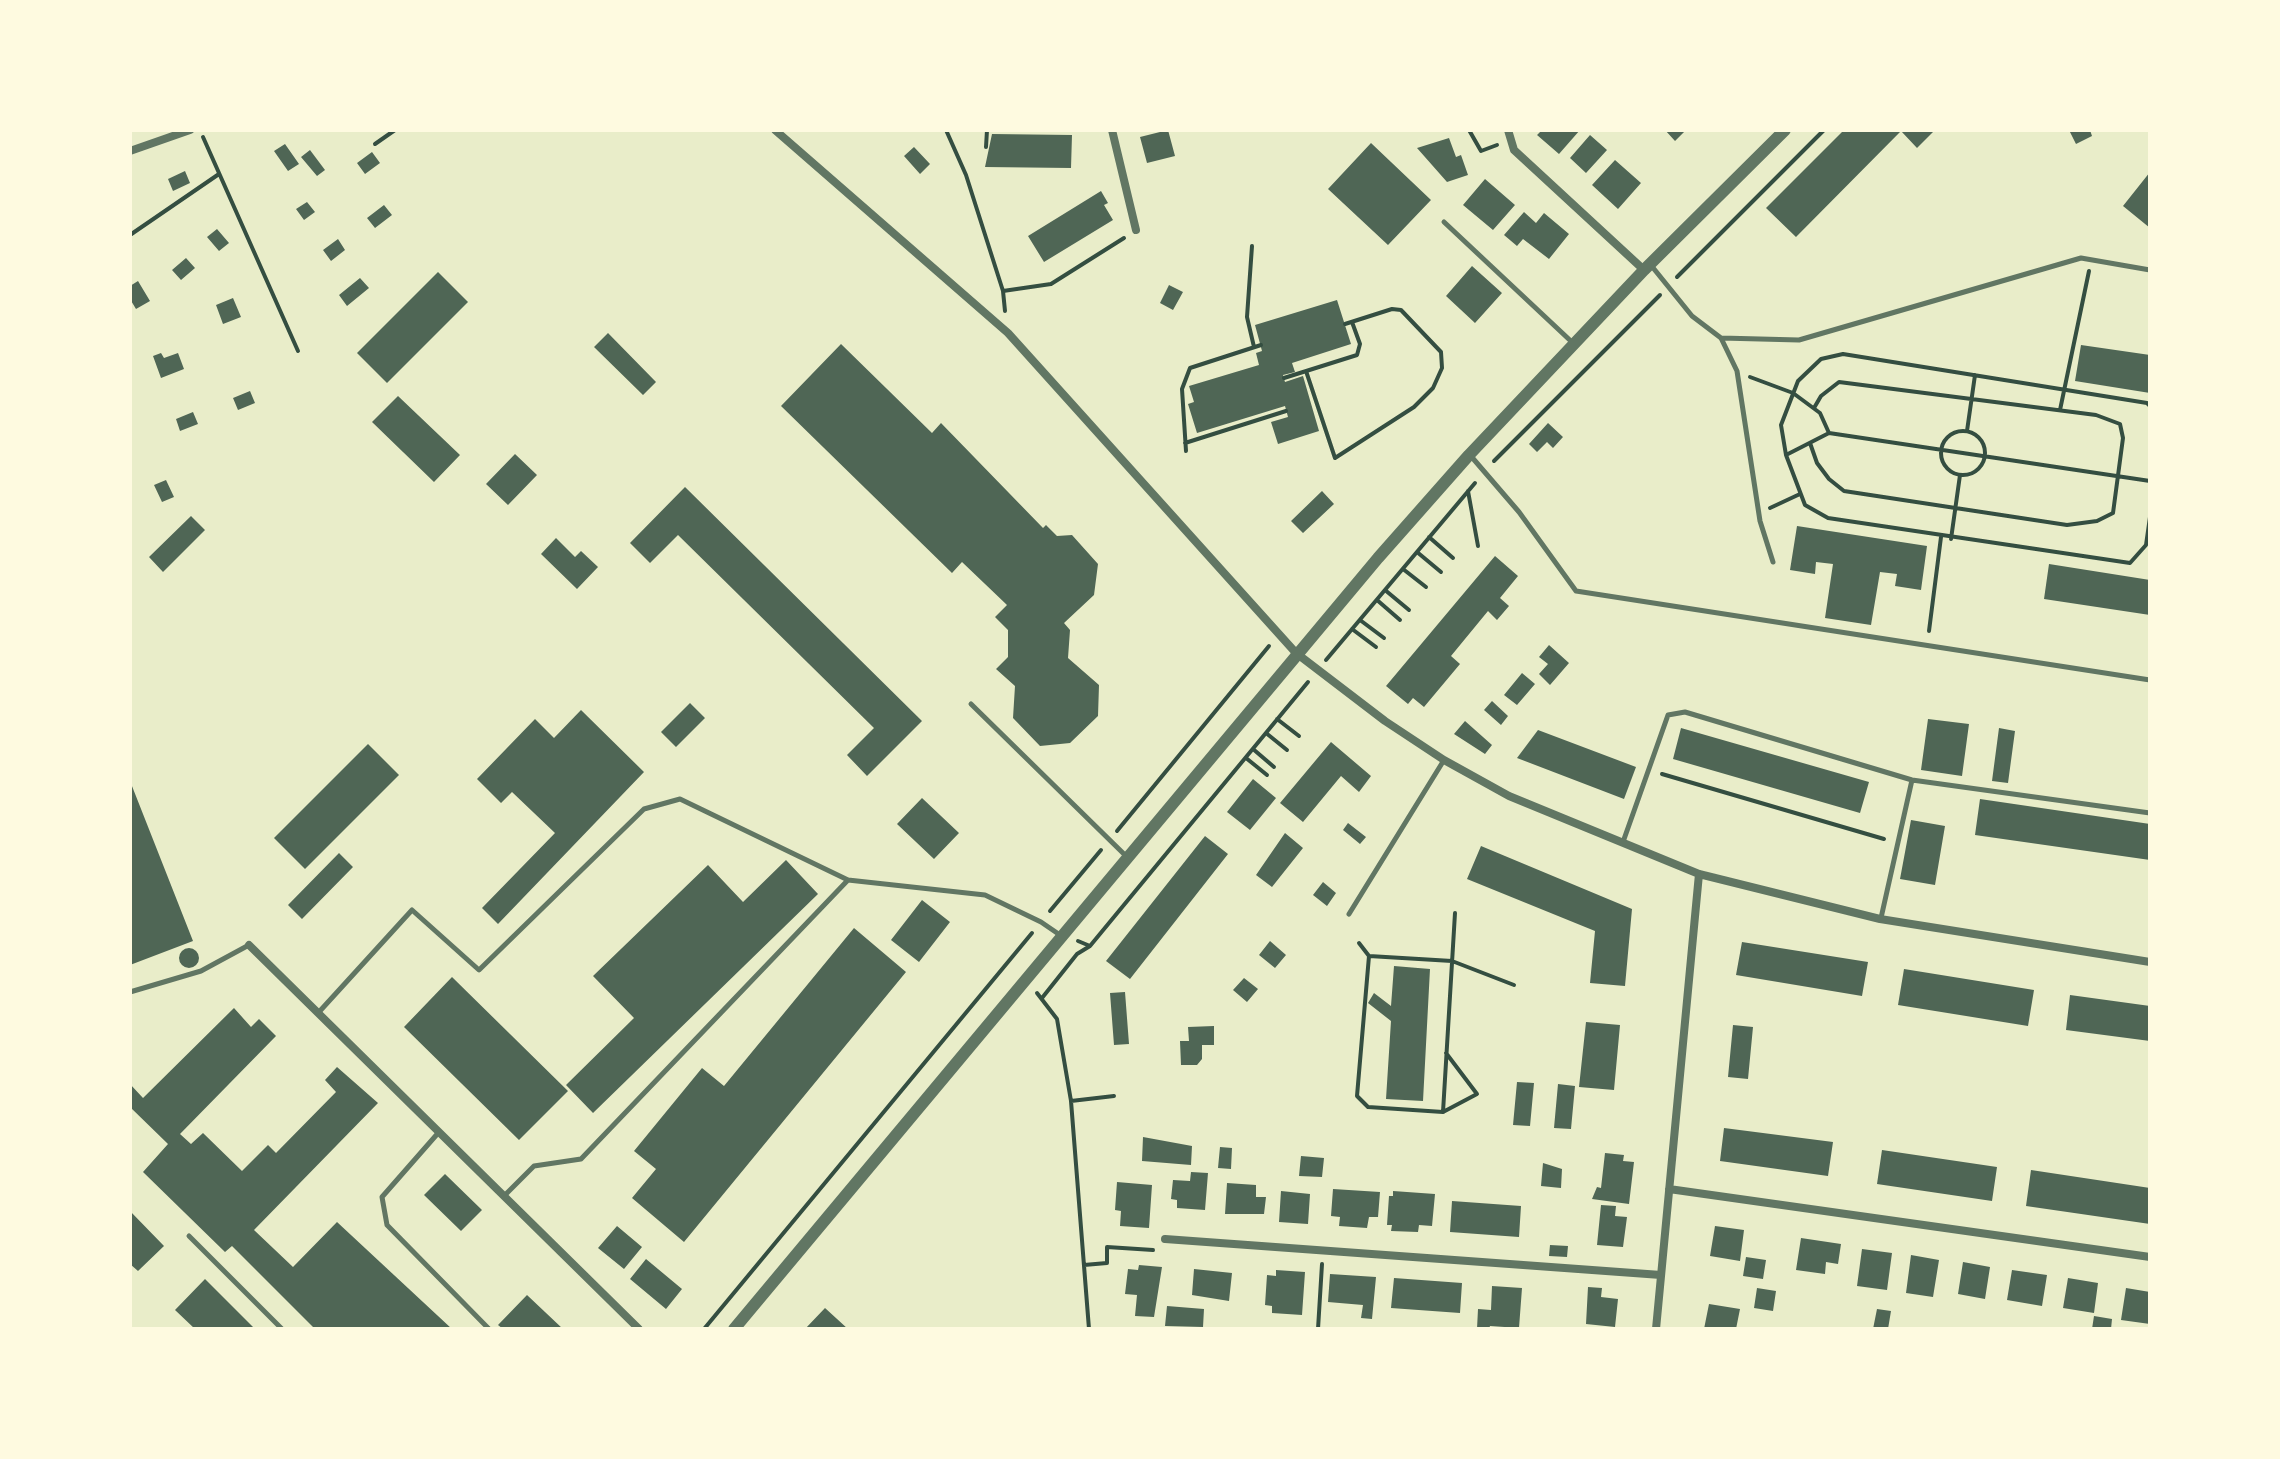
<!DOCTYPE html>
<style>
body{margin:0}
#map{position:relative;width:2280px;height:1459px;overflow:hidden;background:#e9edc9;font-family:Figtree,sans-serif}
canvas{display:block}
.frame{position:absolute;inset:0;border:132px solid #fefae0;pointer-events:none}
</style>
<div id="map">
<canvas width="2280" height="1459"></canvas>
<div class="frame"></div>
</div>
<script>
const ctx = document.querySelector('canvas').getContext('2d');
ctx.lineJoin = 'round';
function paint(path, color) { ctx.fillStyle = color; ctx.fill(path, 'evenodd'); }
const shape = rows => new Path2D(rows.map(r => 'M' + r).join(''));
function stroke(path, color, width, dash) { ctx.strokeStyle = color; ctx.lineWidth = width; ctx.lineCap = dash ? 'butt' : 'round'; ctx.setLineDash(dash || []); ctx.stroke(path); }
const building = shape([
 [1168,130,1175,156,1147,163,1140,137],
 [1542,130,1580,130,1559,154,1537,135],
 [1665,130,1686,130,1675,141],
 [1844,130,1935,130,1917,148,1901,131,1796,237,1766,208],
 [2069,130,2090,130,2092,136,2076,144],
 [992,134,1072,135,1071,168,985,167],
 [1590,135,1607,150,1586,173,1570,158],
 [1449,138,1456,157,1461,155,1468,175,1447,182,1417,148],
 [1371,143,1431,200,1388,245,1328,189],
 [285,144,299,164,288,171,274,151],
 [914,147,930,164,920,174,904,156],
 [310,150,325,170,317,176,301,157],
 [372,152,380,163,365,174,357,163],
 [1615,160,1641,183,1618,209,1592,185],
 [185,171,190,183,173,191,168,179],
 [2150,172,2150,228,2123,206],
 [1485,179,1515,205,1493,230,1463,205],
 [1101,191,1108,203,1104,205,1113,220,1044,262,1028,236],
 [307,202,315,212,304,220,296,209],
 [384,205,392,215,375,228,367,218],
 [1524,212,1536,223,1544,213,1569,234,1549,259,1523,239,1517,246,1504,235],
 [217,229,229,243,219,251,207,237],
 [338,239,345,250,331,261,323,250],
 [186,258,195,268,181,280,172,270],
 [1472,266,1502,293,1475,323,1446,296],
 [438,272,468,302,387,383,357,353],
 [360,278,369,288,347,306,339,295],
 [138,281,150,301,136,309,130,299,130,286],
 [1169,285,1183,292,1173,310,1160,303],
 [233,298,241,317,223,324,216,305],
 [1337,300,1351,344,1292,363,1295,372,1283,375,1285,382,1303,376,1319,431,1278,444,1271,422,1288,417,1285,406,1197,433,1188,404,1194,402,1189,386,1259,365,1256,353,1262,351,1255,325],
 [608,333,656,382,643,395,594,347],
 [841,344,932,433,941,423,1043,528,1046,525,1057,536,1072,535,1098,564,1094,595,1064,623,1070,630,1068,658,1099,685,1098,716,1070,743,1040,746,1013,718,1015,686,996,669,1008,657,1008,630,995,617,1007,605,962,562,952,573,781,406],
 [2081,345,2150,355,2150,393,2075,381],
 [161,353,164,358,178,353,184,369,161,378,153,356],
 [250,391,255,403,238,410,233,398],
 [398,396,460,455,434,482,372,422],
 [193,412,198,424,180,431,176,419],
 [1548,423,1563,437,1553,448,1547,442,1537,452,1529,444],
 [515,454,537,475,508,505,486,484],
 [166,480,174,497,162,502,154,485],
 [685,487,922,721,867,776,847,755,874,728,678,535,650,563,630,543],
 [1322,491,1334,504,1303,533,1291,521],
 [191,516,205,530,163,572,149,557],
 [1797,526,1927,546,1921,590,1895,586,1897,574,1880,572,1871,625,1825,618,1833,564,1816,562,1815,574,1790,570],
 [556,538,575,557,581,551,598,567,577,589,541,554],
 [1495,556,1518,576,1500,598,1509,606,1497,620,1488,611,1451,656,1460,664,1424,707,1413,698,1408,704,1386,686],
 [2049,564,2150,580,2150,615,2044,599],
 [1549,645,1569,663,1550,685,1539,674,1548,664,1539,657],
 [1522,673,1535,684,1517,705,1504,695],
 [1492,701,1508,716,1501,725,1484,710],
 [690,703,705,718,676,747,661,732],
 [581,710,644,772,498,924,482,908,555,833,512,792,501,803,477,779,535,719,554,738],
 [1928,719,1969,724,1962,776,1921,770],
 [1465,721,1492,745,1485,754,1454,734],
 [1681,728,1869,782,1860,813,1673,759],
 [1999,728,2015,731,2008,783,1992,781],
 [1538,730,1636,767,1624,799,1517,758],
 [1331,742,1371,776,1359,792,1341,776,1303,822,1280,803],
 [368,744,399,775,305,869,274,838],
 [1253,779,1276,798,1250,830,1227,812],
 [130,781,193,941,130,965],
 [922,798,959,833,934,859,897,824],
 [1980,799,2150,824,2150,860,1975,835],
 [1911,820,1945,826,1935,885,1900,879],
 [1348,823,1366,837,1360,844,1343,830],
 [1285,833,1303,848,1272,887,1256,875],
 [1205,836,1228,854,1130,979,1106,961],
 [1481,846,1632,909,1625,986,1590,983,1595,931,1467,879],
 [339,853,353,867,302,919,288,905],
 [786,860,818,894,593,1113,566,1085,634,1018,593,976,708,865,743,902],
 [1323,882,1336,893,1327,906,1313,895],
 [922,900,950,922,919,962,891,940],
 [854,928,906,972,684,1242,632,1198,656,1169,634,1151,702,1068,724,1086],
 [1270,941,1286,955,1275,968,1259,955],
 [1742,942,1868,962,1862,996,1736,975],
 '179 958a10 10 0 1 1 20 0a10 10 0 1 1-20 0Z',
 [1394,966,1430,969,1423,1101,1386,1099,1391,1021,1368,1003,1374,993,1391,1006],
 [1904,969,2034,990,2028,1026,1898,1005],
 [452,977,568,1091,519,1140,404,1027],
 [1244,978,1258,989,1247,1002,1233,990],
 [1125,992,1129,1044,1114,1045,1110,993],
 [2070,995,2150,1006,2150,1041,2066,1030],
 [234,1008,251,1027,259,1019,276,1036,180,1134,191,1144,203,1133,242,1171,268,1145,276,1153,336,1092,325,1080,337,1067,378,1103,254,1230,293,1267,337,1222,452,1329,315,1329,232,1246,225,1252,143,1172,168,1144,130,1107,130,1084,143,1098],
 [1586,1022,1620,1025,1614,1090,1579,1087],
 [1733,1025,1753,1027,1748,1079,1728,1077],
 [1214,1026,1214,1045,1202,1045,1202,1059,1197,1065,1181,1065,1180,1041,1189,1041,1188,1027],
 [1517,1082,1534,1083,1530,1126,1513,1125],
 [1558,1084,1575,1086,1571,1129,1554,1128],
 [1724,1128,1833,1142,1828,1176,1720,1161],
 [1143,1137,1192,1146,1191,1165,1142,1161],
 [1220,1147,1232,1148,1231,1169,1218,1168],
 [1882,1150,1997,1167,1992,1201,1877,1184],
 [1605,1153,1624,1155,1623,1161,1634,1162,1629,1204,1592,1199,1597,1187,1601,1188],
 [1301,1156,1324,1158,1322,1177,1299,1176],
 [1543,1163,1562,1169,1561,1188,1541,1186],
 [2031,1170,2150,1188,2150,1224,2026,1206],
 [1191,1172,1208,1173,1205,1210,1177,1208,1177,1200,1171,1199,1173,1180,1190,1181],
 [445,1174,482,1210,461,1231,424,1195],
 [1117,1182,1152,1185,1149,1228,1120,1226,1121,1211,1115,1210],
 [1227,1183,1256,1185,1256,1197,1266,1197,1264,1214,1225,1214],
 [1333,1189,1380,1192,1378,1217,1369,1217,1367,1228,1339,1226,1340,1217,1331,1216],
 [1281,1191,1310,1194,1308,1224,1279,1222],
 [1393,1191,1435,1194,1432,1226,1419,1225,1418,1232,1391,1231,1392,1225,1387,1225,1389,1196,1393,1196],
 [1452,1201,1521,1206,1519,1237,1450,1232],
 [1601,1205,1616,1206,1615,1216,1627,1217,1623,1247,1597,1245],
 [130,1211,164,1246,138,1271,130,1264],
 [617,1226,642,1247,624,1269,598,1248],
 [1715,1226,1744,1230,1740,1261,1710,1256],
 [1801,1238,1841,1244,1838,1264,1826,1262,1825,1274,1796,1270],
 [1550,1245,1568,1246,1567,1257,1549,1256],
 [1862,1249,1892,1253,1887,1290,1857,1286],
 [1911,1255,1939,1260,1933,1297,1906,1293],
 [1746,1257,1766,1260,1763,1279,1743,1276],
 [646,1259,682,1289,666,1309,630,1279],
 [1963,1262,1990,1267,1985,1299,1958,1294],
 [1139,1265,1162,1267,1154,1317,1135,1316,1137,1295,1125,1294,1128,1269,1138,1270],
 [1194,1269,1232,1273,1229,1301,1192,1295],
 [1276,1270,1305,1272,1302,1315,1272,1313,1272,1306,1265,1305,1267,1275,1276,1276],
 [2012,1270,2047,1275,2042,1306,2007,1300],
 [1330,1274,1376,1277,1372,1319,1361,1318,1363,1305,1328,1302],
 [1394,1278,1462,1283,1460,1313,1391,1308],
 [2068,1278,2098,1283,2094,1313,2063,1308],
 [205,1279,255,1329,195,1329,175,1310],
 [1492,1286,1522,1288,1519,1328,1490,1326,1489,1329,1477,1329,1478,1309,1491,1310],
 [1588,1287,1602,1288,1601,1297,1618,1299,1615,1327,1586,1324],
 [1757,1288,1776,1291,1773,1311,1754,1308],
 [2126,1288,2150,1292,2150,1324,2121,1320],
 [527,1295,563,1329,503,1329,498,1325],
 [1709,1304,1740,1309,1736,1329,1704,1329],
 [1167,1306,1204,1309,1203,1327,1165,1326],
 [825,1308,848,1329,805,1329],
 [1877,1309,1891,1311,1888,1329,1873,1329],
 [2094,1316,2112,1319,2111,1329,2092,1329]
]);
const path = shape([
 [946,130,966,175,1003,291,1005,311],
 [1469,130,1481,151,1497,145],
 [203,137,298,351],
 [375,144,395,130],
 [986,147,987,130],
 [130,235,219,174],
 [1252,246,1247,317,1254,347],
 [1677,277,1824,130],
 [1003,291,1051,284,1124,238],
 [1306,371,1335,458,1414,407,1433,388,1442,368,1441,352,1401,310,1392,309,1345,324],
 [1750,377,1793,393,1820,413,1829,433,2150,481],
 [1284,378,1357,355,1360,344,1352,322],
 [2150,406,2147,403,1843,354,1821,359,1798,381,1781,425,1786,455,1805,505,1828,518,2130,563,2146,545,2150,517],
 [2060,410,2089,271],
 '1941 453a22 22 0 1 1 44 0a22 22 0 1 1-44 0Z',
 [1967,431,1975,375],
 [1185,443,1286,411],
 [1810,443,1817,463,1829,479,1844,491,2067,525,2097,521,2113,513,2123,438,2120,424,2096,415,1839,382,1821,396,1814,408],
 [1186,451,1182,389,1190,368,1261,345],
 [1786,455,1829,433],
 [1494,461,1660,295],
 [1468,491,1478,546],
 [1770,508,1800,494],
 [1429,537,1453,558],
 [1951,539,1960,475],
 [1417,552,1441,572],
 [1403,569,1426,587],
 [1385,590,1409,610],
 [1377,600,1400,620],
 [1360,620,1384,638],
 [1352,629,1376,647],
 [1929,631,1941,537],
 [1326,660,1475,483],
 [1277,719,1299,736],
 [1266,733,1287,750],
 [1253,749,1274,767],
 [1246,758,1267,775],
 [1662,774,1884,839],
 [1117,831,1269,646],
 [1050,911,1101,850],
 [1078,941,1090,946,1308,682],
 [1359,943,1369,956,1357,1096,1368,1107,1443,1112,1455,913],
 [1369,956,1452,961,1514,985],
 [1037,993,1057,1019,1071,1101,1089,1329],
 [1042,998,1077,954,1090,946],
 [1071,1101,1114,1096],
 [1443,1112,1477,1094,1446,1053],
 [1084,1265,1107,1263,1107,1247,1153,1250],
 [704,1329,1032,933],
 [1318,1329,1322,1264]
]);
const service = shape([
 [1444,222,1574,344],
 [1650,264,1692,316,1721,338,1737,371,1760,521,1773,562],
 [1721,338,1799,340,2081,258,2150,270],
 [1470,455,1519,512,1576,591,2150,680],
 [971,704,1126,856],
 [1623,842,1668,715,1685,712,1912,780,2150,813],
 [1349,914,1444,760],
 [1881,918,1912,780],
 [130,992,201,971,249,945],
 [319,1012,412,910,479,970,644,809,680,799,848,880,985,895,1041,922,1060,935],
 [439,1132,382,1197,387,1225,489,1329],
 [504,1196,534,1166,581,1159,848,880],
 [189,1236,282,1329]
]);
const minor = shape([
 [775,130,1008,333,1296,653,1385,721,1444,760,1509,796,1699,874,1880,919,2150,962],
 [1112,130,1136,230],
 [1508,130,1514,150,1644,270],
 [130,151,190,130],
 [249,945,639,1329],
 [1669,1189,2150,1257],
 [1165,1239,1661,1275],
 [1656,1329,1699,874]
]);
const tertiary = shape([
 [734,1329,1378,558,1469,455,1644,270,1785,130]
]);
paint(building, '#4f6655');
stroke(path, '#344e41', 4);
stroke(service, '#617663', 5);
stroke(minor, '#617663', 8);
stroke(tertiary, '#617663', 12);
</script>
